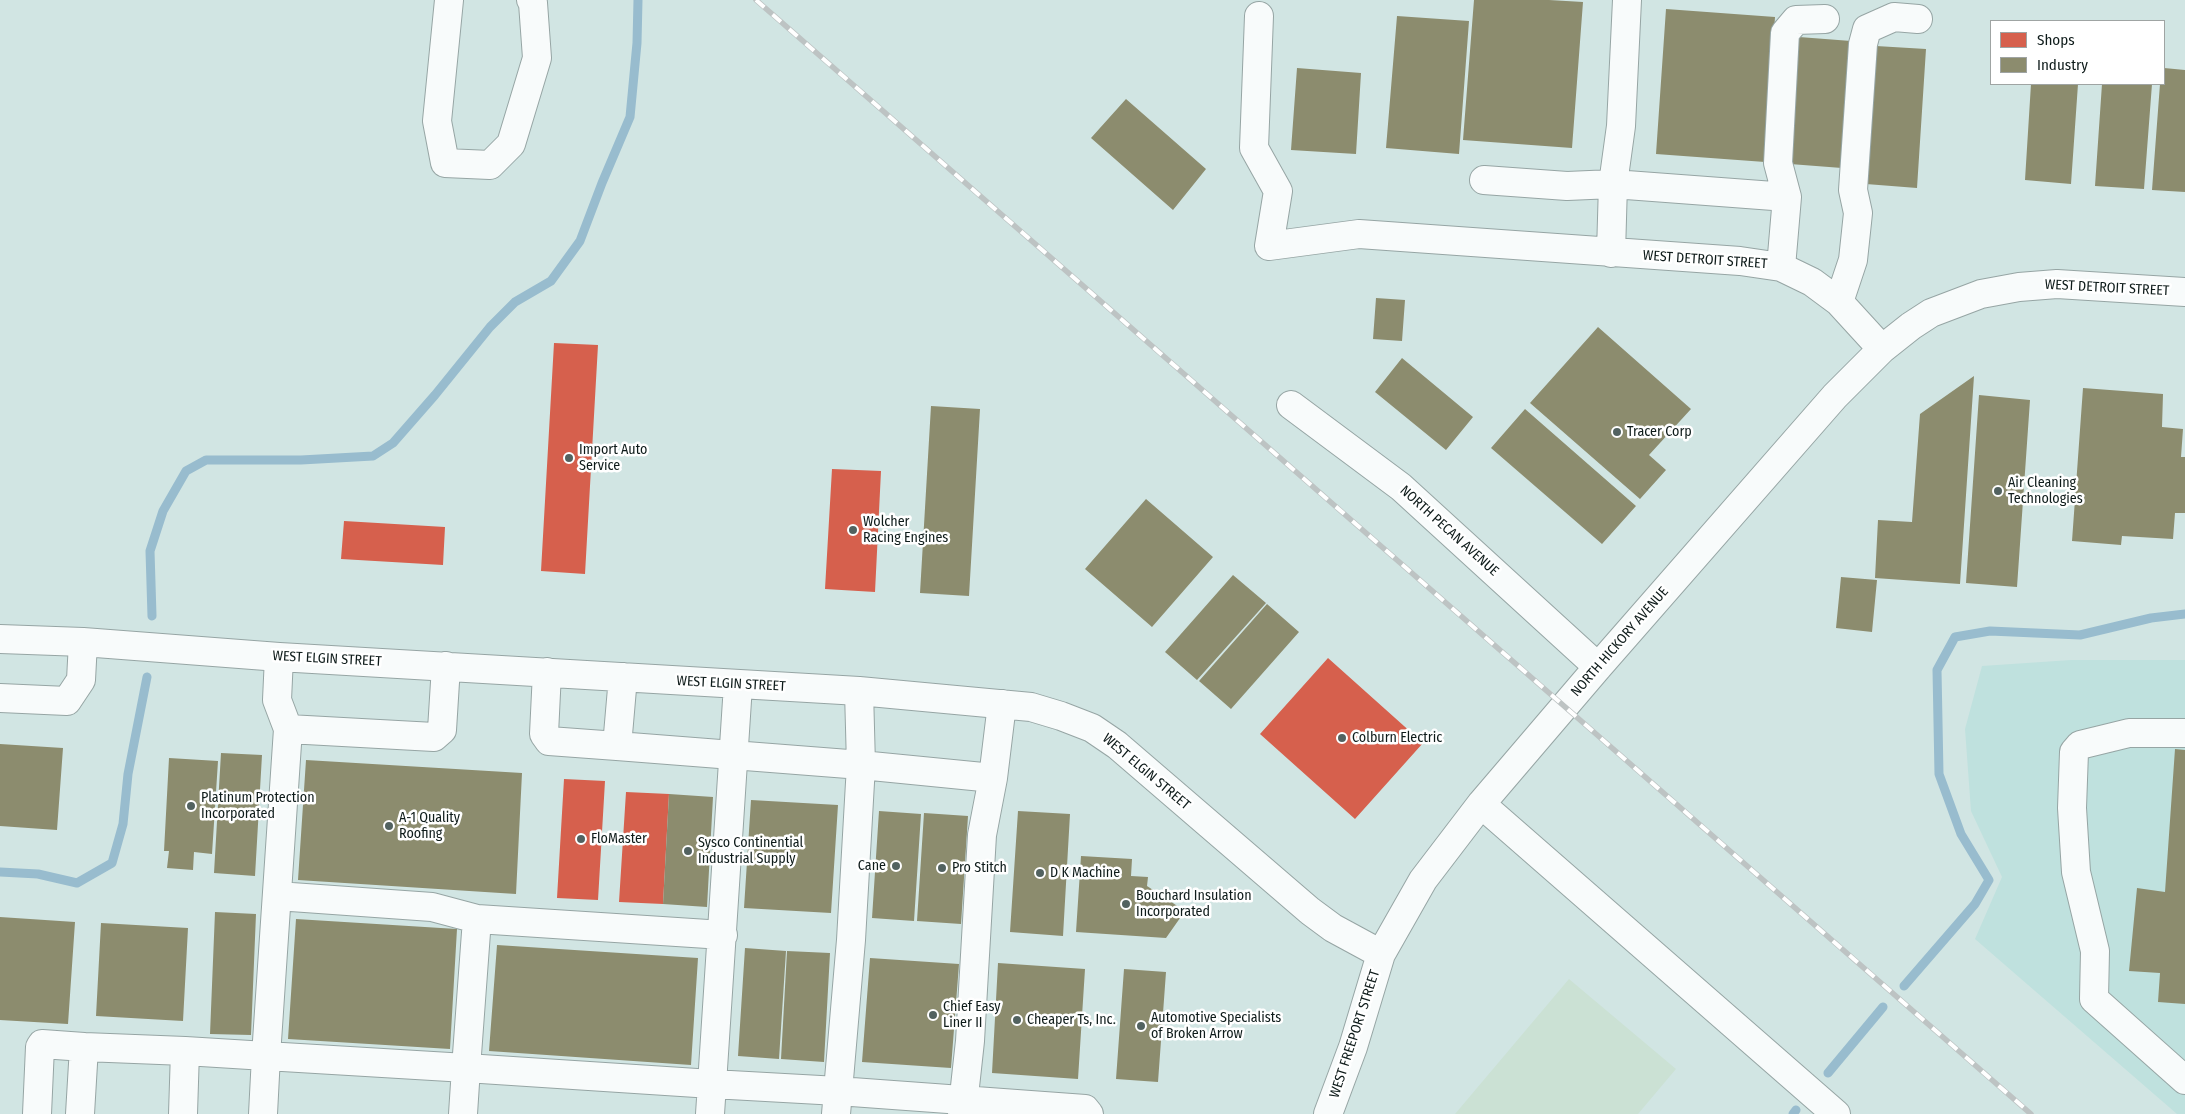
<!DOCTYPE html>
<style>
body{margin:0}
#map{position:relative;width:2185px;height:1114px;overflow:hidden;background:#d1e5e3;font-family:"Fira Sans Condensed",sans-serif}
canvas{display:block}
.legend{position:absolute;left:1990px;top:20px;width:175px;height:65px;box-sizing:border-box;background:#fff;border:1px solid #9fa4a3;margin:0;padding:6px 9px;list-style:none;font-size:15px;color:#0e1b1a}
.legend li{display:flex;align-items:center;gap:10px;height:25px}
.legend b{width:25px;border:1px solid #9fa4a3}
</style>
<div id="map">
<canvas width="2185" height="1114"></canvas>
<ul class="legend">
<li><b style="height:14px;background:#d6604d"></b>Shops</li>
<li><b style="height:14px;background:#8c8c6e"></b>Industry</li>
</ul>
</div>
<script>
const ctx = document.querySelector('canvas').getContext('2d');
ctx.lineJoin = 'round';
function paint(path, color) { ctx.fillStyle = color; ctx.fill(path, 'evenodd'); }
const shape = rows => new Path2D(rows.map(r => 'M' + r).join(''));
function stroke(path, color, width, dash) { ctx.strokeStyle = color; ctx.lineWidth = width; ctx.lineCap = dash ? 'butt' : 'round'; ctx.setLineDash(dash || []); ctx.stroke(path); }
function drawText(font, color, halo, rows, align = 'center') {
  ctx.font = font + ' "Fira Sans Condensed",sans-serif'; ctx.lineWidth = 5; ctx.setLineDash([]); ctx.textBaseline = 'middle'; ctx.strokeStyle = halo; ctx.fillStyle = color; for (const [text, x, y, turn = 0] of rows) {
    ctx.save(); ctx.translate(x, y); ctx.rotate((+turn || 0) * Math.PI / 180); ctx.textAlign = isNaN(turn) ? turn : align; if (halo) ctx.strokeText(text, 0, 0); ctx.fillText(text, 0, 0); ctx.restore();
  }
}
const built = shape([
 [2071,660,2185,660,2185,1114,2177,1114,1975,939,2002,877,1971,811,1965,729,1982,666]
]);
const green = shape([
 [1569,979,1676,1069,1638,1114,1455,1114]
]);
const shops = shape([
 [554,343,598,345,585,574,541,571],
 [832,469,881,471,875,592,825,589],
 [344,521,445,527,443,565,341,559],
 [1328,658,1423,743,1355,819,1260,734],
 [564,779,605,781,598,900,557,898],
 [626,792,669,794,663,904,619,902]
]);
const industry = shape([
 [1474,0,1549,0,1583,2,1572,148,1463,140],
 [1666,9,1775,17,1765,162,1656,154],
 [1397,16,1469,21,1459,154,1386,148],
 [1799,37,1851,41,1842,168,1790,164],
 [1876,46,1926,49,1917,188,1866,184],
 [1297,68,1361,73,1356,154,1291,150],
 [2164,68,2185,70,2185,192,2152,190,2160,84,2164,84],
 [2031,84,2078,84,2071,184,2025,180],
 [2102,84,2152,84,2144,189,2095,186],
 [1126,99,1206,169,1173,210,1091,138],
 [1376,298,1405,300,1402,341,1373,339],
 [1598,327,1691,409,1649,455,1666,470,1640,499,1530,403],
 [1402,358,1473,417,1446,450,1375,392],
 [1974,376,1960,584,1875,578,1878,520,1912,522,1920,414],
 [2083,388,2163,394,2162,427,2183,429,2181,457,2185,457,2185,513,2175,513,2173,539,2122,536,2121,545,2072,541],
 [1979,395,2030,400,2017,587,1966,583],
 [931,406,980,409,969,596,920,593],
 [1525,409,1636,506,1602,544,1491,448],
 [1146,499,1213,557,1152,627,1085,569],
 [1233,575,1266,603,1197,680,1165,652],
 [1841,577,1877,580,1872,632,1836,628],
 [1267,604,1299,632,1231,709,1199,681],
 [0,744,63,748,57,830,0,826],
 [2175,749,2185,750,2185,1004,2158,1002,2160,973,2129,971,2137,888,2165,892],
 [221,753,262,755,255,876,214,873],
 [169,758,218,761,212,854,194,852,193,870,167,868,169,851,164,851],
 [306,760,522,773,516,894,298,880],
 [669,794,713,797,707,907,663,904],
 [751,800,838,805,831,913,744,908],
 [879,811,921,814,914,921,872,918],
 [1018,811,1070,814,1063,936,1010,932],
 [924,813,968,816,961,924,917,921],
 [1081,856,1132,859,1131,876,1148,877,1147,886,1185,911,1166,938,1076,932],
 [215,912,256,914,251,1035,210,1034],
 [0,917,75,922,68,1024,0,1020],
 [296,919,457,929,450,1049,288,1039],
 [101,923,188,928,183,1021,96,1016],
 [497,945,698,958,691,1065,489,1051],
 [745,948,786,951,779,1059,738,1056],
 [787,951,830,953,824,1062,781,1059],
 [870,958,959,964,951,1068,862,1062],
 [998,963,1085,969,1078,1079,992,1073],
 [1124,969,1166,972,1158,1082,1116,1079]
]);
const stream = shape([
 [152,616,150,551,163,511,186,471,206,460,301,460,373,456,393,443,435,395,490,327,515,302,551,281,580,241,602,183,630,117,637,43,638,0],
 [0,872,38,874,77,883,112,863,123,824,128,774,147,677],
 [1904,986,1975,904,1989,880,1961,834,1939,774,1937,670,1955,637,1990,631,2080,635,2151,618,2185,614],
 [1828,1073,1883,1007],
 [1793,1114,1796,1110]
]);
const minor = shape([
 [449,0,437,121,445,163,490,165,511,144,537,58,533,3,531,0],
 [1259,16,1254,148,1278,191,1269,246,1359,234,1740,261,1781,267,1812,282,1839,302,1882,349,1911,326,1931,313,1981,294,2019,287,2057,284,2185,292],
 [1484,180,1567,186,1613,184,1787,197],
 [1611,253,1613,184,1621,126,1627,0],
 [1781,267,1787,197,1778,163,1785,33,1796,20,1825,19],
 [1839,302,1853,260,1858,213,1853,190,1863,44,1867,29,1894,17,1918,19],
 [1291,405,1401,487,1598,667],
 [0,639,83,642,279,657,859,691,1031,707,1061,716,1092,728,1117,745,1310,911,1333,928,1381,954],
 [547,672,544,734,549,741,617,746,623,677],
 [0,698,67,701,81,680,83,642],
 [288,729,434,737,442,730,446,666],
 [2185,733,2129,733,2080,745,2074,752,2072,808,2076,872,2095,951,2094,999,2185,1080],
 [617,746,861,765,993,778],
 [1481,804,1836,1114],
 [277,896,432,907,477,919],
 [37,1114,40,1047,42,1044,84,1047],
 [80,1114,84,1047,185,1051],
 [183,1114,185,1051,266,1056,288,729,277,700,279,657],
 [263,1114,266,1056,466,1068,477,919,723,935],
 [463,1114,466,1068,712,1084,738,685],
 [710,1114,712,1084,838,1091,851,940,861,765,859,691],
 [836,1114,838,1091,1085,1109,1089,1114],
 [962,1114,970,1041,982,835,993,778,1002,704],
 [1328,1114,1353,1047,1381,954,1423,880,1481,804,1598,667,1835,396,1882,349]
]);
const rail = shape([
 [756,0,2031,1114]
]);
const markers = [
 [1617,432,5,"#526260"],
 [569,458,5,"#526260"],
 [1998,491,5,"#526260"],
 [853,530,5,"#526260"],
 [1342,738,5,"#526260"],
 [191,806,5,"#526260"],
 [389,826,5,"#526260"],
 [581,839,5,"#526260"],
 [688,851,5,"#526260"],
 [896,866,5,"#526260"],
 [942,868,5,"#526260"],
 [1040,873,5,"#526260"],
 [1126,904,5,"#526260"],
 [933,1015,5,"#526260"],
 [1017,1020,5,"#526260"],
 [1141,1026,5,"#526260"]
];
const streetNames = [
 ["WEST DETROIT STREET",1705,260,4],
 ["WEST DETROIT STREET",2107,288,3],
 ["NORTH PECAN AVENUE",1449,531,42],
 ["NORTH HICKORY AVENUE",1620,642,-49],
 ["WEST ELGIN STREET",327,659,3],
 ["WEST ELGIN STREET",731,684,3],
 ["WEST ELGIN STREET",1146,772,40],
 ["WEST FREEPORT STREET",1355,1034,-72]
];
const poiNames = [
 ["Tracer Corp",1627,432],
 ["Import Auto",579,450],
 ["Service",579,466],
 ["Air Cleaning",2008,483],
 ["Technologies",2008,499],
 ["Wolcher",863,522],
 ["Racing Engines",863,538],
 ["Colburn Electric",1352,738],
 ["Platinum Protection",201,798],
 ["Incorporated",201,814],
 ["A-1 Quality",399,818],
 ["Roofing",399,834],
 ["FloMaster",591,839],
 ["Sysco Continential",698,843],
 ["Industrial Supply",698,859],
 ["Cane",886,866,"right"],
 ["Pro Stitch",952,868],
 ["D K Machine",1050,873],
 ["Bouchard Insulation",1136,896],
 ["Incorporated",1136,912],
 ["Chief Easy",943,1007],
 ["Liner II",943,1023],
 ["Automotive Specialists",1151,1018],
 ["of Broken Arrow",1151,1034],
 ["Cheaper Ts, Inc.",1027,1020]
];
paint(built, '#bfe1de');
paint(green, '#cbe1d4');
paint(shops, '#d6604d');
paint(industry, '#8c8c6e');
stroke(stream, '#98bcce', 9);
stroke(minor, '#96a5a4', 30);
stroke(minor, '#f8fbfb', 28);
stroke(rail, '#bdc3c3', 5.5);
stroke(rail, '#fff', 4, [11]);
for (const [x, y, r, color] of markers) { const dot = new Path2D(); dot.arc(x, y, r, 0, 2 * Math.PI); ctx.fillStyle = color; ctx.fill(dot); stroke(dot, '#fff', 2); }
drawText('14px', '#0e1b1a', '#fff', streetNames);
drawText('14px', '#0e1b1a', '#fff', poiNames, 'left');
</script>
